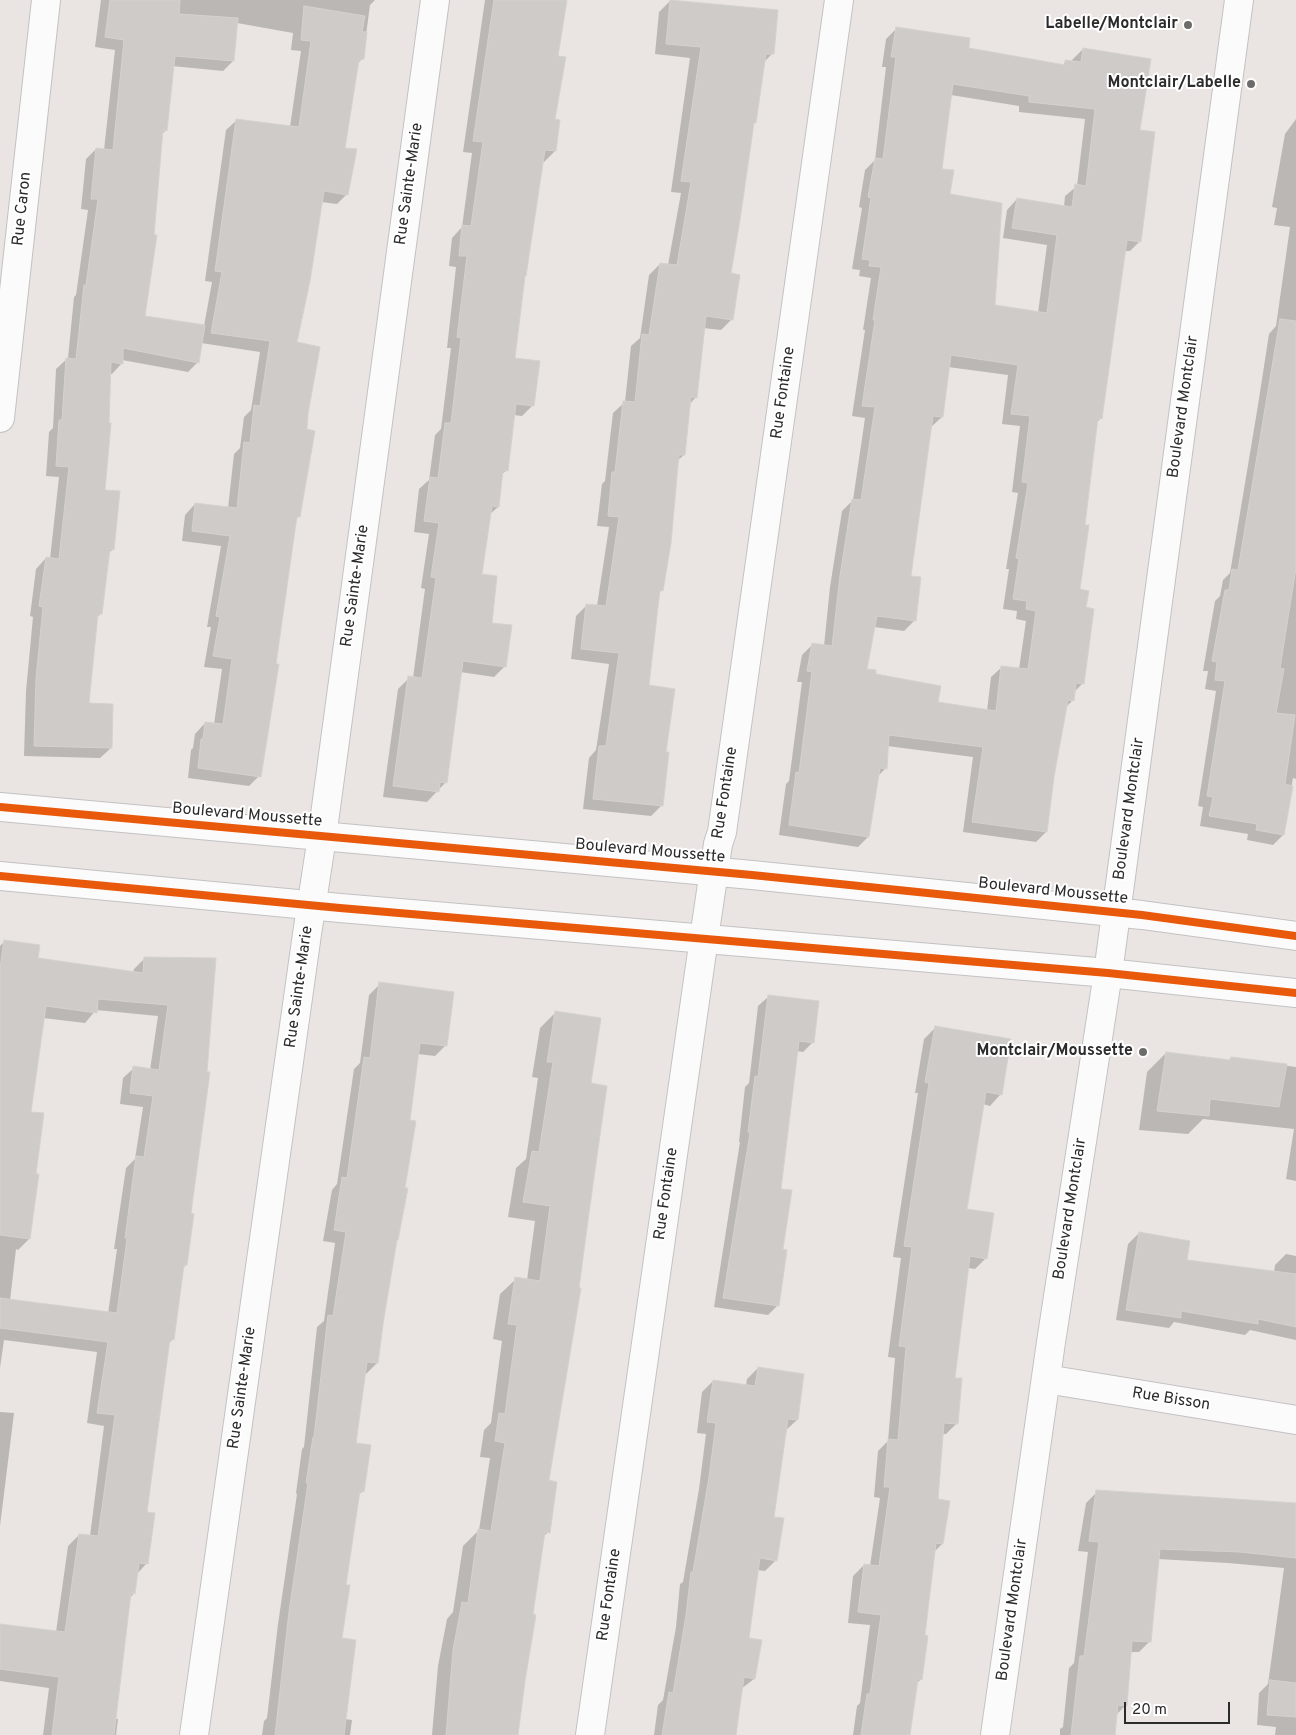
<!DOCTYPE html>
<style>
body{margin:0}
#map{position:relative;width:1296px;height:1735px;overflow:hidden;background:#eae5e2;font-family:Overpass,sans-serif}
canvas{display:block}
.scale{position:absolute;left:1124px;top:1702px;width:106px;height:22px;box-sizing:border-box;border:2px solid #2b2b2b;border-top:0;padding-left:6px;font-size:15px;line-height:18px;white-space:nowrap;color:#2b2b2b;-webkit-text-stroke:4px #fff;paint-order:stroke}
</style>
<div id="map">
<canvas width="1296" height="1735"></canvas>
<div class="scale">20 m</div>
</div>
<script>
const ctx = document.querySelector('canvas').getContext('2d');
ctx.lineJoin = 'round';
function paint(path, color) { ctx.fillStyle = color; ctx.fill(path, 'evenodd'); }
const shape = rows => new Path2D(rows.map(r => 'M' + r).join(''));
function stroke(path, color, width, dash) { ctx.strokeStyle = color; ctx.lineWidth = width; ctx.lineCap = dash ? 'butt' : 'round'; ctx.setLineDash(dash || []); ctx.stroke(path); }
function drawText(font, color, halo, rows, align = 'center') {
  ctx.font = font + ' Overpass,sans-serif'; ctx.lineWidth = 4; ctx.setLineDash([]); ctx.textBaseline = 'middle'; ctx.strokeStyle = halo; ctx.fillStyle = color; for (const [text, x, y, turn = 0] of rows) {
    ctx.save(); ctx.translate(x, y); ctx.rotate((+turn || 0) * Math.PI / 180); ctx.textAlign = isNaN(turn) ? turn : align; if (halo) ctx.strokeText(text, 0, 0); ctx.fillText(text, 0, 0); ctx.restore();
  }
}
const shadow = shape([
 [101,0,375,0,370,5,363,58,357,64,344,149,347,194,337,204,321,202,295,343,307,413,299,516,295,521,259,776,249,786,188,778,191,750,193,748,195,734,205,723,214,724,222,669,204,667,211,627,207,627,221,546,182,541,185,515,195,504,228,508,234,454,240,448,244,417,251,410,260,352,201,343,198,362,188,372,122,360,122,363,112,374,109,374,103,491,113,549,109,553,101,613,97,618,88,705,111,748,100,758,24,756,26,691,33,617,30,616,36,569,46,558,50,559,59,477,46,476,49,432,53,428,56,369,68,358,74,297,76,295,88,210,81,209,86,159,96,149,104,150,115,50,95,47],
 [237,23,293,33,291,50,301,51,290,127,237,120,226,130,205,281,212,282,204,326,143,317,161,135,166,130,172,66,223,71,233,61],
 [485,0,565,0,557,57,554,121,555,151,544,162,542,162,523,278,513,359,533,405,522,416,514,415,507,470,501,475,498,507,489,515,481,575,491,624,505,666,494,677,460,672,445,783,427,802,383,797,398,689,409,678,413,678,425,589,421,588,429,534,414,532,419,489,429,480,435,435,441,429,451,348,447,348,456,267,449,266,452,238,462,227,472,153,463,152],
 [670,1,772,54,764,62,755,122,752,125,729,274,732,319,721,330,703,328,696,397,689,405,684,455,677,461,662,590,658,594,648,686,664,753,662,805,651,816,583,809,589,758,596,750,609,664,571,659,576,616,587,605,597,606,609,527,597,526,602,484,605,481,613,413,625,402,631,346,640,338,649,275,660,264,668,265,681,193,671,192,690,58,655,54,659,12],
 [897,28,967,49,1062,66,1066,61,1072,62,1072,60,1083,49,1139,131,1140,241,1130,251,1125,251,1101,418,1096,423,1084,526,1078,591,1085,608,1083,683,1074,692,1073,700,1065,708,1053,777,1046,832,1036,842,963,832,973,757,887,746,886,768,878,776,868,837,858,847,779,835,786,784,789,781,802,682,797,682,802,655,812,645,824,646,830,587,842,511,853,500,865,418,852,416,865,330,863,330,871,278,859,276,860,270,852,269,862,208,859,207,865,170,875,160,886,67,882,67,886,39],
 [951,95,1019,106,1019,112,1085,119,1077,186,1065,196,1064,207,1017,199,1007,210,1003,238,1047,245,1038,313,994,307,949,195,940,170],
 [948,367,1008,375,1002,424,1020,426,1012,492,1018,493,1006,569,1009,569,1003,609,1017,611,1016,619,1026,621,1019,669,1002,667,991,677,987,711,937,703,874,675,866,670,874,627,904,631,915,620,910,577,931,427,942,417],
 [1296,119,1296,779,1293,778,1283,835,1273,845,1247,840,1248,834,1200,826,1203,807,1198,806,1216,691,1205,689,1208,671,1203,671,1215,601,1220,596,1223,580,1230,573,1258,405,1269,334,1276,326,1290,227,1274,225,1277,208,1272,207,1285,134],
 [4,942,36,959,133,973,134,969,145,958,215,959,186,1265,182,1269,173,1339,168,1344,146,1513,153,1514,146,1564,137,1574,134,1593,130,1598,114,1719,118,1719,116,1735,43,1735,49,1688,0,1681,0,1625,56,1632,68,1546,79,1535,90,1536,104,1426,87,1423,97,1352,4,1340,0,1368,0,946],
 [96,1010,158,1016,150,1070,134,1068,123,1078,120,1104,143,1107,135,1159,126,1168,114,1249,117,1249,108,1314,10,1301,16,1249,18,1250,29,1239,30,1113,43,1018,85,1023],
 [380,984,446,1045,435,1056,418,1054,409,1121,397,1240,395,1242,377,1363,366,1374,364,1373,354,1444,363,1491,358,1495,345,1586,341,1639,345,1719,352,1720,350,1735,262,1735,264,1721,267,1718,278,1624,297,1494,296,1493,302,1449,304,1447,317,1327,324,1321,335,1243,323,1241,332,1190,337,1184,354,1069,360,1063,369,995],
 [768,997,813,1042,803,1052,796,1051,779,1190,782,1250,778,1305,768,1315,714,1307,740,1142,739,1142,745,1087,749,1083,758,1006],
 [556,1012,589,1084,547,1481,548,1532,543,1537,516,1735,432,1735,438,1666,447,1619,453,1612,463,1546,479,1530,490,1458,480,1457,484,1430,491,1423,502,1341,493,1339,500,1294,516,1279,527,1280,535,1221,508,1217,516,1168,526,1159,538,1078,532,1077,540,1028],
 [935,1028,1000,1095,990,1106,983,1104,965,1210,986,1258,975,1269,968,1268,954,1379,957,1423,946,1434,942,1434,937,1500,942,1544,934,1552,924,1637,921,1679,916,1684,909,1735,853,1735,857,1706,860,1703,870,1625,848,1623,853,1576,864,1565,870,1566,880,1498,874,1497,878,1451,888,1441,895,1358,888,1357,901,1258,893,1257,918,1093,915,1093,924,1039],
 [1166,1053,1229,1061,1231,1058,1296,1067,1296,1181,1286,1179,1294,1129,1203,1119,1188,1134,1139,1130,1147,1072],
 [1139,1233,1186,1261,1274,1272,1275,1265,1286,1254,1296,1256,1296,1340,1250,1330,1245,1335,1174,1322,1169,1328,1116,1320,1128,1244],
 [758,1368,797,1420,785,1431,773,1518,776,1560,765,1571,757,1570,748,1639,754,1679,741,1689,735,1735,654,1735,658,1705,663,1700,676,1627,680,1584,683,1582,699,1489,706,1434,697,1433,702,1392,713,1381,746,1386,747,1379],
 [0,1412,14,1413,0,1526],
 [1097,1492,1296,1505,1296,1735,1275,1735,1276,1727,1257,1725,1259,1693,1268,1684,1284,1568,1228,1563,1158,1559,1150,1641,1139,1652,1130,1652,1126,1705,1116,1715,1114,1735,1060,1735,1060,1729,1063,1727,1069,1668,1074,1663,1088,1552,1078,1551,1086,1503]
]);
const building = shape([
 [110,0,180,0,179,14,238,18,234,61,175,56,167,131,163,130,154,235,157,235,145,316,205,325,199,363,123,348,123,364,111,362,109,423,111,423,105,490,120,491,114,550,110,549,102,614,98,614,89,703,113,704,112,748,34,746,36,679,43,607,39,606,46,557,59,559,69,467,56,466,59,420,62,420,66,358,76,359,84,285,86,285,98,199,91,199,96,148,113,150,124,40,105,37,110,0],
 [494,0,567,0,558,56,566,57,555,119,560,120,556,151,545,150,526,276,525,276,515,358,540,361,534,406,516,404,508,471,503,470,499,507,492,506,482,574,497,576,492,623,512,625,506,667,463,661,447,783,440,782,439,792,393,786,408,676,422,678,436,578,431,577,439,523,424,521,430,477,438,478,445,423,451,423,461,338,457,337,467,256,459,256,462,225,471,226,483,142,473,141,494,0],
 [670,0,778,10,774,54,766,54,756,123,754,123,740,220,731,273,740,275,733,320,706,316,697,398,691,397,685,455,679,455,671,543,663,591,660,590,649,685,675,689,666,752,669,752,663,806,593,799,599,746,606,746,619,653,581,649,586,604,606,606,619,517,608,516,612,472,615,472,623,401,635,402,642,334,649,335,660,263,677,265,691,182,681,181,701,47,666,44,670,0],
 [304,6,365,16,362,32,367,32,364,59,359,60,345,148,357,149,348,195,324,191,310,281,297,342,320,347,308,414,307,429,315,431,300,517,297,516,276,664,279,664,261,777,198,768,201,739,203,739,205,722,223,724,232,659,213,656,220,617,216,616,230,536,192,531,195,503,237,508,244,442,250,443,254,405,260,406,270,341,211,333,222,272,215,271,236,119,299,127,311,41,301,40,304,6],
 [896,27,970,38,969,48,1065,65,1065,60,1081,62,1083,48,1151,59,1140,130,1155,132,1141,242,1127,240,1102,419,1098,418,1085,525,1089,525,1080,589,1089,591,1086,607,1094,609,1084,684,1076,683,1074,701,1068,700,1054,777,1047,832,972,822,983,747,889,735,887,769,880,768,869,837,789,825,796,772,799,773,812,672,807,671,812,643,832,646,840,576,852,499,861,500,875,407,862,406,875,320,873,320,881,267,869,266,870,260,862,259,871,198,868,197,875,158,883,159,896,57,891,57,896,27],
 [953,84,1029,96,1029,102,1095,109,1086,186,1075,184,1072,207,1017,198,1012,228,1057,235,1047,313,995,305,1002,203,950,194,954,170,942,169,953,84],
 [951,355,1018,365,1011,414,1030,416,1022,482,1028,483,1016,558,1019,559,1013,599,1027,601,1026,609,1036,611,1028,669,1001,666,996,711,938,702,941,686,876,674,876,670,867,669,877,616,916,621,921,577,911,576,933,416,943,417,951,355],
 [1280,319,1296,321,1296,568,1280,668,1284,669,1276,713,1295,715,1285,784,1293,786,1284,835,1256,830,1257,824,1209,816,1213,797,1207,796,1225,681,1215,680,1217,662,1212,661,1225,590,1229,590,1232,569,1238,570,1280,319],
 [4,940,40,945,38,958,143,973,144,957,216,958,207,1072,210,1072,191,1213,194,1214,187,1265,184,1265,174,1340,170,1339,147,1512,155,1513,148,1564,139,1563,135,1594,131,1593,114,1735,52,1735,59,1677,0,1669,0,1624,65,1632,79,1534,98,1536,115,1415,97,1413,108,1342,0,1328,0,1298,117,1313,127,1239,125,1238,136,1156,144,1157,153,1096,130,1093,133,1066,159,1070,168,1005,98,999,97,1013,46,1006,31,1112,44,1113,36,1174,39,1174,30,1239,0,1235,0,969,4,940],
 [379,982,454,992,447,1046,420,1043,410,1120,416,1121,405,1188,408,1188,398,1240,397,1240,383,1324,378,1363,367,1362,356,1443,371,1445,364,1492,360,1491,346,1585,350,1585,342,1638,356,1640,344,1735,275,1735,289,1612,308,1483,306,1483,313,1437,314,1437,328,1315,333,1316,346,1232,334,1230,342,1177,347,1178,364,1057,370,1058,379,982],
 [768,995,819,1001,814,1043,799,1041,781,1189,792,1190,783,1249,787,1250,779,1306,723,1298,750,1133,748,1132,755,1076,758,1077,768,995],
 [555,1011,601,1018,591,1083,607,1086,589,1213,579,1288,581,1288,549,1480,557,1482,550,1533,545,1532,533,1614,536,1615,525,1681,518,1735,446,1735,453,1650,462,1602,468,1603,478,1529,491,1531,505,1443,495,1441,499,1413,505,1414,517,1325,508,1324,515,1277,540,1281,550,1206,523,1202,532,1151,539,1152,553,1062,547,1062,555,1011],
 [935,1026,1011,1039,1002,1095,986,1092,967,1209,994,1213,987,1259,970,1256,955,1378,962,1378,958,1424,944,1423,938,1499,950,1501,943,1544,936,1543,925,1635,928,1636,922,1680,918,1679,910,1735,861,1735,867,1694,870,1694,881,1615,858,1612,864,1564,879,1566,890,1487,884,1487,888,1439,898,1440,906,1347,899,1346,912,1247,904,1246,929,1083,925,1082,935,1026],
 [1166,1052,1230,1060,1231,1057,1287,1064,1279,1107,1210,1099,1209,1116,1157,1111,1166,1052],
 [1139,1232,1190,1241,1187,1260,1296,1274,1296,1327,1258,1319,1258,1324,1181,1311,1181,1318,1126,1310,1139,1232],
 [758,1367,804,1374,798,1420,788,1419,774,1517,784,1518,777,1561,760,1558,749,1638,762,1640,755,1679,744,1677,736,1735,662,1735,669,1692,673,1693,686,1615,691,1572,693,1572,709,1477,716,1423,707,1422,713,1380,755,1386,758,1367],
 [1096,1490,1296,1503,1296,1558,1240,1552,1160,1549,1151,1642,1132,1641,1127,1706,1118,1705,1115,1735,1071,1735,1080,1656,1084,1656,1099,1542,1089,1541,1096,1490],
 [1270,1680,1296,1683,1296,1717,1267,1715,1270,1680]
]);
const minor = shape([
 [0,418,46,0],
 [1046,1379,1296,1420],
 [194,1735,307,934,322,837,435,0],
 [590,1735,704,938,718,844,722,832,839,0],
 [995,1735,1051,1342,1108,973]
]);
const tertiary = shape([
 [0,807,752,875,1142,915,1296,936],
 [0,876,340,908,1108,973,1296,993],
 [1108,973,1239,0]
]);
const cycleway = shape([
 [0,807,752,875,1142,915,1296,936],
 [0,876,340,908,1108,973,1296,993]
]);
const markers = [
 [1188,25,5,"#6e6c6b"],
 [1251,84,5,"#6e6c6b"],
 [1143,1052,5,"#6e6c6b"]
];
const poiNames = [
 ["Labelle/Montclair",1178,25],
 ["Montclair/Labelle",1241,84],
 ["Montclair/Moussette",1133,1052]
];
const streetNames = [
 ["Rue Sainte-Marie",410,184,-82],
 ["Rue Caron",23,209,-84],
 ["Rue Fontaine",784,393,-82],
 ["Boulevard Montclair",1184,407,-82],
 ["Rue Sainte-Marie",356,586,-82],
 ["Rue Fontaine",726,793,-81],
 ["Boulevard Montclair",1130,809,-82],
 ["Boulevard Moussette",247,816,5],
 ["Boulevard Moussette",650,852,5],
 ["Boulevard Moussette",1053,892,6],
 ["Rue Sainte-Marie",300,987,-82],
 ["Rue Fontaine",667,1194,-82],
 ["Boulevard Montclair",1071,1209,-81],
 ["Rue Sainte-Marie",243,1388,-82],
 ["Rue Bisson",1171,1400,9],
 ["Rue Fontaine",610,1595,-82],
 ["Boulevard Montclair",1013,1610,-82]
];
paint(shadow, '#0003');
paint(building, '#cecbc9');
stroke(building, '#d4d1ce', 1);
stroke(minor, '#c3c2c2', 30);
stroke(tertiary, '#c3c2c2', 30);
stroke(minor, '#fcfbfb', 28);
stroke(tertiary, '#fcfbfb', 28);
stroke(cycleway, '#e8590c', 8);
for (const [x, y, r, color] of markers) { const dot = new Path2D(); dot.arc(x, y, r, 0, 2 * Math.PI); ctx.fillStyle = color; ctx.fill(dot); stroke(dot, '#fff', 2); }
drawText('bold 16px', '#2b2b2b', '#fff', poiNames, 'right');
drawText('16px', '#2b2b2b', '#fff', streetNames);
</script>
